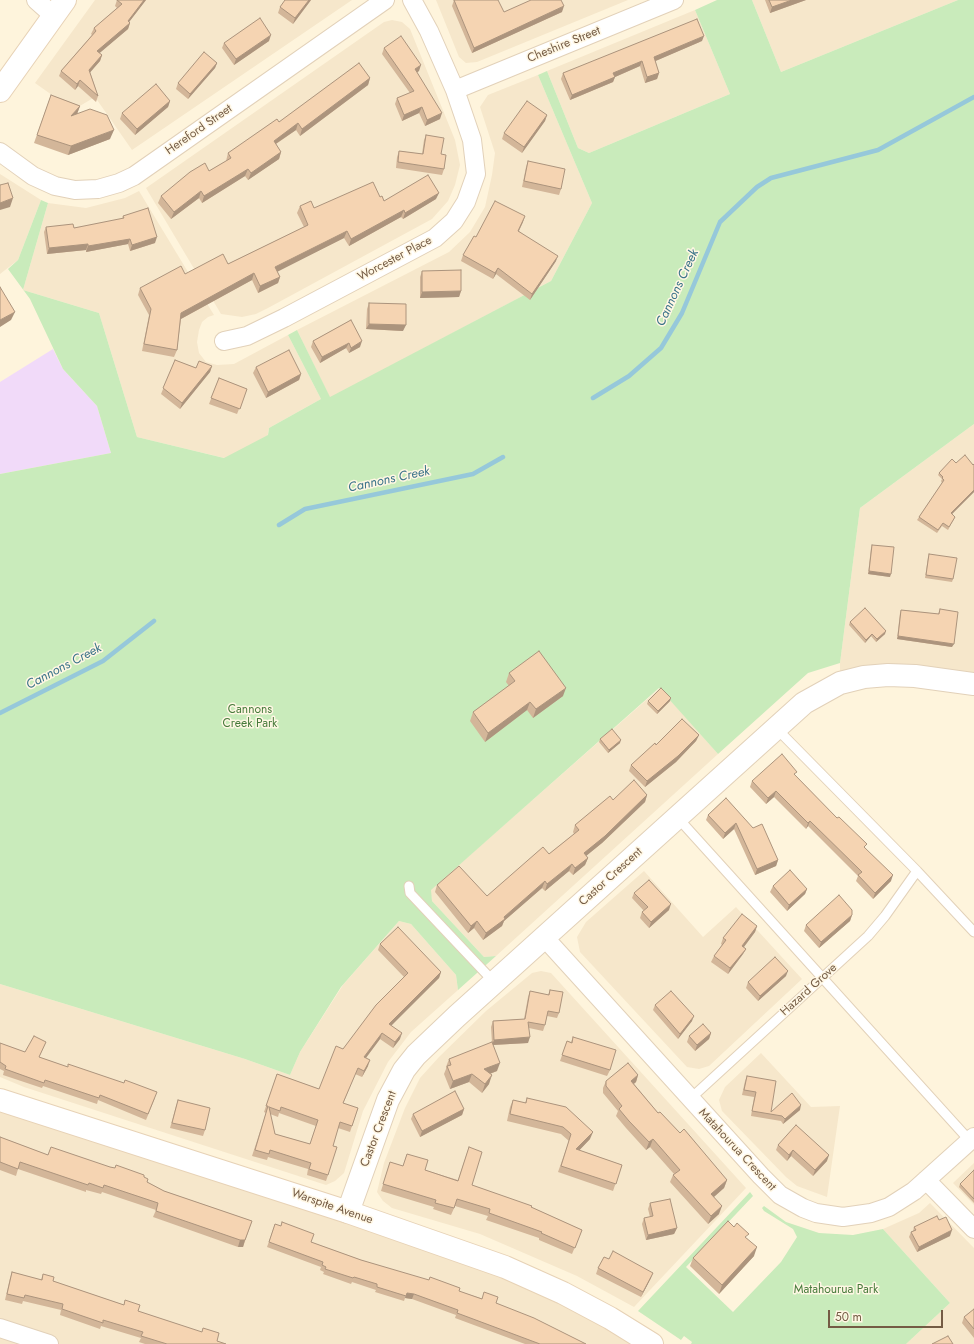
<!DOCTYPE html>
<style>
body{margin:0}
#map{position:relative;width:974px;height:1344px;overflow:hidden;background:#fef4dc;font-family:Jost,sans-serif}
canvas{display:block}
.scale{position:absolute;left:828px;top:1310px;width:115px;height:18px;box-sizing:border-box;border:2px solid #745b44;border-top:0;padding-left:5px;font-size:12px;line-height:14px;white-space:nowrap;color:#745b44;-webkit-text-stroke:3px #fff7e4;paint-order:stroke}
</style>
<div id="map">
<canvas width="974" height="1344"></canvas>
<div class="scale">50 m</div>
</div>
<script>
const ctx = document.querySelector('canvas').getContext('2d');
ctx.lineJoin = 'round';
function paint(path, color) { ctx.fillStyle = color; ctx.fill(path, 'evenodd'); }
const shape = rows => new Path2D(rows.map(r => 'M' + r).join(''));
function stroke(path, color, width, dash) { ctx.strokeStyle = color; ctx.lineWidth = width; ctx.lineCap = dash ? 'butt' : 'round'; ctx.setLineDash(dash || []); ctx.stroke(path); }
function drawText(font, color, halo, rows, align = 'center') {
  ctx.font = font + ' Jost,sans-serif'; ctx.lineWidth = 3; ctx.setLineDash([]); ctx.textBaseline = 'middle'; ctx.strokeStyle = halo; ctx.fillStyle = color; for (const [text, x, y, turn = 0] of rows) {
    ctx.save(); ctx.translate(x, y); ctx.rotate((+turn || 0) * Math.PI / 180); ctx.textAlign = isNaN(turn) ? turn : align; if (halo) ctx.strokeText(text, 0, 0); ctx.fillText(text, 0, 0); ctx.restore();
  }
}
const residential = shape([
 [95,0,352,0,132,150,95,97,73,110,35,83],
 [436,0,628,0,477,62,466,63,459,57],
 [752,0,958,0,781,72],
 [695,10,730,94,589,153,578,148,547,71],
 [392,20,402,22,410,29,455,140,460,165,455,185,448,201,432,219,268,308,256,314,242,317,221,314,146,188,384,22],
 [538,75,592,203,551,281,330,398,297,330,449,252,470,232,485,207,492,175,495,153,480,107,488,95],
 [0,174,41,200,18,260,0,274],
 [139,191,214,315,208,317,202,322,199,330,197,342,199,353,206,362,217,365,234,364,288,335,321,399,269,428,262,467,137,437,99,313,23,290,48,203,86,208,125,198],
 [974,424,974,684,840,683,840,663,860,508],
 [660,688,718,754,496,956,484,957,432,901,430,890],
 [644,871,703,937,736,907,802,979,709,1066,699,1069,687,1067,580,952,577,937,586,922],
 [399,921,411,924,456,975,458,990,411,1032,388,1062,363,1111,344,1173,335,1181,326,1185,24,1087,0,1077,0,984,245,1059,290,1075,300,1052,343,985],
 [541,971,551,973,746,1188,634,1307,577,1276,480,1234,392,1208,383,1201,377,1192,384,1163,405,1108,420,1078,439,1057,486,1011,532,973],
 [761,1053,811,1107,840,1106,827,1197,797,1186,786,1177,722,1111,719,1100,725,1087],
 [0,1100,505,1267,652,1344,0,1344],
 [974,1163,974,1205,953,1183],
 [930,1203,974,1248,974,1344,906,1344,950,1303,883,1229,919,1213]
]);
const education = shape([
 [53,349,63,369,97,406,111,453,0,474,0,382]
]);
const green = shape([
 [717,0,752,0,781,72,958,0,974,0,974,424,860,508,840,663,808,673,718,754,659,688,431,890,432,901,484,957,496,956,458,990,456,975,411,924,399,921,341,987,300,1052,290,1075,245,1059,0,984,0,474,111,453,97,406,63,369,30,299,8,269,18,260,41,200,48,203,23,290,99,313,137,437,224,458,268,435,269,428,321,399,288,335,297,330,330,397,551,281,592,203,538,75,547,71,578,148,589,153,730,94,695,10],
 [750,1192,753,1196,686,1267,733,1312,781,1262,797,1237,793,1229,764,1211,762,1208,764,1206,786,1222,819,1233,853,1235,883,1229,950,1303,906,1344,691,1344,692,1342,684,1336,681,1340,638,1311]
]);
const stream = shape([
 [593,398,629,376,661,348,682,313,720,222,757,187,771,178,878,150,974,97],
 [279,525,305,509,473,474,503,457],
 [0,713,103,661,154,621]
]);
const service = shape([
 [776,728,917,871,974,932],
 [677,817,970,1141],
 [409,886,410,893,494,982],
 [690,1099,868,936,885,916,917,871]
]);
const minor = shape([
 [36,0,54,16],
 [455,90,674,0],
 [0,152,33,176,55,186,75,190,98,189,119,183,134,176,385,0],
 [224,341,247,336,284,318,435,238,454,221,466,202,476,174,472,140,455,90,429,31,412,0],
 [544,937,761,1176,780,1195,803,1208,816,1213,843,1217,871,1213,889,1207,914,1191,974,1137],
 [926,1180,974,1229],
 [0,1328,49,1344]
]);
const tertiary = shape([
 [348,1212,388,1100,404,1070,416,1055,457,1016,804,703,840,683,864,677,888,675,915,676,974,684]
]);
const secondary = shape([
 [0,91,65,0],
 [0,1100,348,1212,505,1267,563,1293,610,1318,652,1344]
]);
const wall = shape([
 [117,0,146,0,129,22,130,23,128,29,99,53,102,55,100,61,90,72,98,96,96,102,78,86,75,90,59,76,61,71,92,35,91,34,94,28,117,8,115,6],
 [311,0,293,24,278,13,280,7],
 [454,0,504,12,562,12,472,53,452,6],
 [765,0,806,0,770,13],
 [269,41,234,65,222,48,224,43],
 [702,41,655,61,659,73,657,79,645,83,640,66,615,77,613,82,570,100,561,79,563,73],
 [384,48,419,71,417,72,440,119,425,126,419,113,402,121,395,104,397,98,410,93,382,54],
 [217,63,215,68,188,99,176,89,178,83],
 [370,78,368,85,300,136,296,130,276,144,281,152,279,159,248,180,245,176,202,203,199,198,171,219,158,203,161,196,209,171,226,161,228,153,279,122],
 [51,95,80,106,77,114,110,139,68,155,34,143],
 [170,101,168,107,135,135,120,119,122,113],
 [547,115,545,121,522,153,502,139,504,133],
 [426,135,441,154,444,169,442,175,396,168,397,157,399,151,422,154,424,140],
 [528,161,561,189,559,195,522,187,526,167],
 [380,197,384,201,436,199,403,219,401,217,349,246,344,238,277,271,280,277,278,283,258,293,252,280,181,319,177,350,174,357,142,351,149,315,138,295,140,288,185,274,228,264,304,227,297,213,300,206,314,208],
 [123,216,155,243,130,251,128,244,86,252,86,250,47,254,44,232,46,227,74,228,122,219],
 [523,222,519,231,556,261,530,300,496,274,493,279,461,261,463,255,476,237],
 [422,271,461,291,459,297,420,298,420,277],
 [369,303,403,331,366,329,367,309],
 [351,320,360,347,349,353,346,348,320,363,311,347,313,341],
 [175,360,196,368,212,366,210,372,180,409,161,394],
 [256,367,301,374,299,380,266,398,253,373],
 [219,378,247,389,237,414,209,404],
 [956,463,974,464,974,492,952,514,955,517,954,519,948,530,942,526,937,533,917,520,919,517,942,483,941,481,942,479,938,475,939,473],
 [872,545,890,577,868,574,871,548],
 [929,554,953,579,952,582,925,578,928,557],
 [940,609,952,647,897,639,900,613,901,610,938,614],
 [850,622,885,634,876,642,871,636,865,643,849,625],
 [509,673,563,696,533,718,527,710,485,742,470,721,473,712,509,686,506,682],
 [648,701,670,701,657,714,647,704],
 [699,735,696,741,676,762,645,787,629,771,631,765,656,745],
 [600,739,620,743,608,753,599,742],
 [796,776,865,848,891,881,873,899,856,881,858,876,808,826,806,829,774,797,766,804,750,787,752,781],
 [647,795,645,802,602,843,586,856,588,858,585,865,573,875,569,871,545,891,542,888,504,921,502,926,483,940,474,928,468,933,435,892,437,885,487,896,549,854,574,834,573,832,575,825,613,800],
 [726,798,778,860,776,866,755,875,734,829,723,839,706,820,708,815],
 [773,886,807,889,805,894,787,911,770,892],
 [634,893,669,910,649,928,640,918,642,912,644,911,632,898],
 [852,915,850,921,819,948,804,931,806,925],
 [757,926,755,932,744,947,746,949,743,954,728,974,711,962,714,956,722,945,721,944,723,938],
 [380,944,441,972,439,978,391,1025,400,1039,393,1048,380,1039,366,1058,368,1066,362,1077,355,1074,343,1104,358,1108,350,1132,338,1128,333,1146,328,1175,326,1181,307,1175,308,1169,268,1157,267,1160,252,1156,266,1113,264,1112,277,1074,319,1089,343,1049,404,977,378,950],
 [279,1113,316,1126,310,1144,275,1134,270,1114,278,1117],
 [786,976,758,1001,746,988,748,982],
 [550,990,559,1013,557,1018,547,1016,545,1025,543,1031,529,1028,528,1043,493,1045,497,1071,490,1074,489,1084,482,1093,469,1082,450,1089,444,1074,446,1069,446,1067,449,1059,492,1043,491,1027,493,1021,524,1019,528,997,530,991,548,995],
 [655,1005,692,1021,678,1039,653,1010],
 [711,1033,709,1039,695,1051,687,1042,689,1036],
 [573,1037,610,1070,607,1076,560,1061,567,1041,571,1042],
 [46,1042,39,1057,155,1098,146,1120,98,1100,97,1104,43,1086,42,1088,3,1075,4,1071,0,1069,0,1043,25,1052],
 [638,1075,636,1082,634,1084,658,1113,680,1133,727,1180,724,1188,714,1197,719,1214,708,1224,670,1182,673,1175,674,1174,650,1147,646,1150,626,1128,616,1116,618,1111,603,1093,603,1088,606,1081],
 [747,1076,771,1112,800,1110,783,1124,781,1121,751,1116,754,1097,742,1095,745,1081],
 [527,1098,590,1139,579,1150,622,1165,613,1191,558,1172,569,1141,561,1134,507,1121,510,1107,513,1100,525,1103],
 [178,1100,205,1130,203,1136,170,1128,176,1106],
 [464,1109,462,1115,420,1137,411,1119,413,1114],
 [0,1137,48,1155,110,1167,144,1177,147,1182,164,1191,252,1221,243,1247,238,1247,153,1217,156,1210,102,1192,101,1194,86,1190,86,1192,18,1169,16,1176,0,1170],
 [778,1145,827,1161,813,1176,791,1156,787,1161,776,1150],
 [469,1147,472,1185,531,1207,582,1230,572,1254,539,1240,539,1238,486,1220,488,1216,455,1206,451,1215,433,1209,434,1207,381,1191,390,1162,403,1166,407,1154,425,1170,458,1180],
 [974,1170,974,1203,959,1187,960,1184],
 [650,1203,677,1228,674,1234,646,1240,642,1224,644,1218,650,1217,648,1209],
 [939,1220,950,1236,917,1252,909,1237,911,1232,913,1231,914,1227],
 [275,1224,311,1242,361,1260,496,1303,586,1344,525,1344,455,1318,456,1315,412,1299,405,1298,404,1301,375,1292,376,1290,352,1282,351,1284,323,1274,324,1272,320,1270,321,1267,267,1247],
 [747,1238,754,1256,719,1294,690,1266,693,1258],
 [609,1259,651,1278,641,1297,596,1274,598,1268],
 [12,1272,41,1280,43,1274,53,1281,124,1305,125,1300,138,1311,217,1341,226,1344,145,1344,139,1342,141,1338,101,1326,100,1329,60,1315,61,1310,23,1301,22,1304,5,1300,10,1278],
 [974,1309,974,1338,962,1323,964,1317]
]);
const shadedWall = shape([
 [144,0,146,0,126,26,130,23,128,29,95,57,97,51,128,21],
 [309,0,311,0,293,24,295,18],
 [792,0,806,0,770,13,772,7],
 [564,6,562,12,472,53,474,48],
 [271,35,269,41,234,65,236,59],
 [704,36,702,41,651,63,654,57],
 [102,55,100,61,87,76,89,70],
 [642,61,640,66,615,77,613,82,570,100,572,95,613,73],
 [217,63,215,68,188,99,190,94],
 [421,65,419,71,413,75,415,69],
 [659,73,657,79,645,83,647,77],
 [370,78,368,85,300,136,302,129],
 [80,80,78,86,75,90,77,84],
 [170,101,168,107,135,135,137,129],
 [80,106,77,114,71,116],
 [422,107,419,113,402,121,404,115],
 [442,113,440,119,425,126,427,120],
 [547,115,545,121,522,153,524,147],
 [298,123,296,130,271,147,274,141],
 [114,130,110,139,68,155,71,146],
 [281,152,279,159,248,180,251,173],
 [248,169,245,176,202,203,204,196],
 [201,191,199,198,171,219,174,212],
 [439,193,436,199,403,219,405,213],
 [13,198,10,207,0,210,0,203],
 [404,210,401,217,349,246,351,239],
 [525,216,523,222,516,236,518,231],
 [347,231,344,238,273,274,275,267],
 [157,237,155,243,130,251,132,245],
 [130,239,128,244,86,252,88,246],
 [88,244,86,250,47,254,49,248],
 [558,256,556,261,530,300,532,294],
 [498,268,496,274,493,279,495,273],
 [254,273,252,280,179,320,181,313],
 [280,277,278,283,258,293,260,286],
 [461,291,459,297,420,298,422,292],
 [15,312,11,320,0,327,0,320],
 [369,324,406,325,403,331,366,329],
 [362,341,360,347,349,353,351,348],
 [349,343,346,348,320,363,322,357],
 [212,366,210,372,180,409,182,403],
 [301,374,299,380,266,398,268,392],
 [974,490,974,492,950,516,951,513],
 [869,571,891,574,890,577,868,574],
 [886,631,885,634,876,642,877,639],
 [872,634,871,636,865,643,866,640],
 [898,636,954,644,952,647,897,639],
 [566,688,563,696,533,718,536,709],
 [671,698,670,701,657,714,658,711],
 [530,702,527,710,485,742,488,733],
 [699,735,696,741,676,762,645,787,647,781],
 [621,740,620,743,608,753,609,750],
 [776,791,774,797,766,804,768,798],
 [647,795,645,802,602,843,581,860,584,853],
 [810,821,808,826,806,829,808,823],
 [736,823,734,829,723,839,725,833],
 [588,858,585,865,573,875,575,868],
 [778,860,776,866,755,875,757,869],
 [572,864,569,871,545,891,547,884],
 [893,875,891,881,873,899,875,893],
 [545,881,542,888,504,921,502,926,483,940,486,933],
 [807,889,805,894,787,911,789,905],
 [671,904,669,910,649,928,651,922],
 [852,915,850,921,819,948,821,942],
 [477,921,474,928,468,933,471,926],
 [757,926,755,932,740,952,742,946],
 [746,949,743,954,728,974,730,968],
 [788,971,786,976,758,1001,760,996],
 [441,972,439,978,387,1030,389,1024],
 [694,1016,692,1021,678,1039,680,1034],
 [382,1033,380,1039,362,1063,364,1057],
 [402,1033,400,1039,393,1048,395,1042],
 [711,1033,709,1039,695,1051,697,1045],
 [530,1037,528,1043,492,1045,494,1040],
 [370,1060,368,1066,362,1077,364,1071],
 [500,1063,497,1071,481,1077,484,1069],
 [472,1074,469,1082,450,1089,453,1081],
 [492,1075,489,1084,482,1093,485,1084],
 [638,1075,636,1082,628,1088,631,1081],
 [801,1105,800,1110,783,1124,785,1119],
 [464,1109,462,1115,420,1137,422,1131],
 [593,1132,590,1139,574,1156,576,1149],
 [653,1139,650,1147,646,1150,649,1142],
 [793,1150,791,1156,787,1161,789,1155],
 [829,1155,827,1161,813,1176,815,1170],
 [727,1180,724,1188,708,1202,711,1194],
 [722,1206,719,1214,708,1224,711,1216],
 [677,1228,674,1234,646,1240,648,1235],
 [952,1230,950,1236,917,1252,919,1247],
 [240,1240,245,1240,243,1247,238,1247],
 [757,1247,754,1256,719,1294,722,1285],
 [653,1273,651,1278,641,1297,643,1292],
 [407,1293,414,1294,412,1299,405,1298]
]);
const building = shape([
 [117,0,144,0,128,21,130,23,97,51,102,55,89,70,98,96,80,80,77,84,61,71,96,31,94,28,122,4,117,0],
 [285,0,309,0,295,18,280,7,285,0],
 [454,0,498,0,504,12,531,0,561,0,564,6,474,48,454,0],
 [769,0,792,0,772,7,769,0],
 [260,18,271,35,236,59,224,43,260,18],
 [697,19,704,36,654,57,659,73,647,77,642,61,613,73,615,77,572,95,563,73,697,19],
 [401,36,421,65,415,69,442,113,427,120,422,107,404,115,397,98,414,91,384,48,401,36],
 [204,52,217,63,190,94,178,83,204,52],
 [359,63,370,78,302,129,298,123,274,141,281,152,251,173,248,169,204,196,201,191,174,212,161,196,190,172,205,163,209,171,231,158,228,153,277,119,279,122,359,63],
 [156,84,170,101,137,129,122,113,156,84],
 [51,95,80,106,71,116,90,109,107,115,114,130,71,146,37,135,51,95],
 [527,101,547,115,524,147,504,133,527,101],
 [426,135,444,138,441,154,446,155,444,169,398,162,399,151,423,154,426,135],
 [528,161,565,169,561,189,524,181,528,161],
 [428,175,439,193,405,213,404,210,351,239,347,231,275,267,280,277,260,286,254,273,181,313,177,350,144,344,151,309,140,288,181,266,185,274,223,254,228,264,308,225,300,206,311,201,314,208,373,182,380,197,382,196,384,201,428,175],
 [8,183,13,198,0,203,0,185,8,183],
 [495,201,525,216,518,231,558,256,532,294,498,268,495,273,463,255,474,236,476,237,495,201],
 [148,208,157,237,132,245,130,239,88,246,88,244,49,248,46,227,73,224,74,228,124,218,123,216,148,208],
 [461,270,461,291,422,292,422,271,461,270],
 [0,287,15,312,0,320,0,287],
 [369,303,406,304,406,325,369,324,369,303],
 [351,320,362,341,351,348,349,343,322,357,313,341,351,320],
 [289,350,301,374,268,392,256,367,289,350],
 [175,360,196,368,199,361,212,366,182,403,163,388,175,360],
 [219,378,247,389,240,409,211,398,219,378],
 [965,455,973,465,974,464,974,490,951,513,955,517,949,527,943,523,938,530,919,517,944,480,942,478,943,477,939,473,952,459,956,463,965,455],
 [872,545,894,547,891,574,869,571,872,545],
 [929,554,957,558,953,579,926,575,929,554],
 [865,608,886,631,877,639,872,634,866,640,850,622,865,608],
 [940,609,958,612,954,644,898,636,901,610,939,614,940,609],
 [539,651,566,688,536,709,530,702,488,733,473,712,515,681,509,673,539,651],
 [661,688,671,698,658,711,648,701,661,688],
 [682,719,699,735,678,756,647,781,631,765,655,743,656,745,682,719],
 [612,729,621,740,609,750,600,739,612,729],
 [782,754,797,772,794,774,837,818,839,817,867,844,864,847,893,875,875,893,858,875,862,872,810,821,808,823,776,791,768,798,752,781,782,754],
 [634,780,647,795,605,836,584,853,588,858,575,868,572,864,547,884,545,881,504,917,505,919,486,933,477,921,471,926,437,885,459,866,487,896,543,847,549,854,579,830,575,825,610,796,613,800,634,780],
 [726,798,753,828,762,824,778,860,757,869,736,823,725,833,708,815,726,798],
 [790,870,807,889,789,905,773,886,790,870],
 [649,880,671,904,651,922,642,912,648,907,634,893,649,880],
 [839,895,852,910,852,915,821,942,806,925,839,895],
 [742,914,757,926,742,946,746,949,730,968,714,956,726,940,723,938,742,914],
 [398,927,441,972,389,1024,402,1033,395,1042,382,1033,364,1057,370,1060,364,1071,358,1068,343,1103,358,1108,352,1126,340,1122,333,1146,337,1147,328,1175,309,1169,311,1163,270,1150,269,1154,255,1150,268,1106,266,1106,277,1074,319,1089,336,1046,343,1049,376,1005,408,973,380,944,398,927],
 [269,1107,280,1111,281,1107,318,1120,310,1144,275,1134,269,1107],
 [775,957,788,971,760,996,748,982,775,957],
 [550,990,563,992,559,1013,548,1011,545,1025,528,1022,530,1037,494,1040,493,1021,525,1019,530,991,549,995,550,990],
 [671,991,694,1016,680,1034,655,1005,671,991],
 [703,1024,711,1033,697,1045,689,1036,703,1024],
 [34,1036,46,1042,39,1057,68,1067,68,1064,124,1083,125,1080,157,1092,148,1114,100,1095,99,1098,45,1080,44,1083,5,1069,6,1066,0,1062,0,1043,25,1052,34,1036],
 [573,1037,616,1050,610,1070,562,1055,567,1041,572,1043,573,1037],
 [492,1042,500,1063,484,1069,492,1075,485,1084,472,1074,453,1081,447,1066,451,1065,449,1059,492,1042],
 [628,1063,638,1075,631,1081,658,1113,660,1112,680,1133,684,1129,727,1180,711,1194,722,1206,711,1216,673,1175,680,1170,653,1139,649,1142,629,1121,619,1109,622,1106,606,1086,606,1081,628,1063],
 [747,1076,776,1081,771,1112,792,1093,801,1105,785,1119,782,1116,752,1111,756,1092,744,1090,747,1076],
 [455,1091,464,1109,422,1131,413,1114,455,1091],
 [527,1098,566,1107,593,1132,576,1149,622,1165,616,1184,561,1166,571,1134,563,1127,510,1114,513,1100,526,1103,527,1098],
 [178,1100,210,1108,205,1130,172,1123,178,1100],
 [796,1125,829,1155,815,1170,793,1150,789,1155,778,1145,796,1125],
 [0,1137,48,1155,51,1147,110,1167,115,1168,116,1165,144,1175,144,1177,148,1179,147,1182,164,1191,252,1221,245,1240,240,1240,156,1211,158,1203,104,1185,103,1188,89,1183,88,1185,20,1162,18,1169,0,1162,0,1137],
 [469,1147,482,1152,472,1185,532,1206,531,1207,582,1230,575,1248,541,1233,542,1232,489,1213,490,1209,457,1199,454,1208,435,1203,436,1200,383,1184,390,1162,403,1166,407,1154,428,1160,425,1170,458,1181,469,1147],
 [974,1170,974,1199,960,1184,974,1170],
 [670,1199,677,1228,648,1235,644,1218,653,1216,650,1203,670,1199],
 [937,1216,939,1220,946,1217,952,1230,919,1247,911,1232,916,1230,914,1227,937,1216],
 [728,1221,734,1227,737,1223,749,1234,745,1237,757,1247,722,1285,693,1258,728,1221],
 [282,1222,314,1234,311,1242,361,1260,429,1280,430,1277,460,1288,459,1291,482,1299,484,1292,498,1297,496,1303,534,1318,586,1344,540,1344,457,1313,458,1310,414,1294,407,1293,406,1296,377,1287,377,1284,354,1277,353,1278,325,1269,326,1267,322,1265,323,1262,269,1242,275,1224,281,1226,282,1222],
 [613,1251,653,1273,643,1292,598,1268,604,1257,609,1259,613,1251],
 [12,1272,42,1280,43,1274,54,1277,53,1281,124,1305,125,1300,140,1305,138,1311,202,1332,203,1328,219,1333,217,1341,226,1344,167,1344,141,1336,143,1332,103,1320,103,1323,62,1309,63,1304,25,1295,24,1298,7,1294,12,1272],
 [974,1309,974,1329,964,1317,974,1309],
 [948,1336,953,1344,932,1344,948,1336]
]);
const streetNames = [
 ["Cheshire Street",564,45,-22],
 ["Hereford Street",199,130,-35],
 ["Worcester Place",395,259,-28],
 ["Castor Crescent",611,877,-42],
 ["Hazard Grove",809,990,-42],
 ["Castor Crescent",379,1129,-69],
 ["Matahourua Crescent",737,1150,47],
 ["Warspite Avenue",332,1207,19]
];
const parkNames = [
 ["Cannons",250,710],
 ["Creek Park",250,724],
 ["Matahourua Park",836,1290]
];
const waterNames = [
 ["Cannons Creek",678,288,-65],
 ["Cannons Creek",389,480,-12],
 ["Cannons Creek",64,667,-28]
];
paint(residential, '#f6e7cb');
paint(education, '#f1daf9');
paint(green, '#c9ebbb');
stroke(stream, '#96c8da', 4.5);
stroke(service, '#e2d1b9', 11);
stroke(minor, '#e2d1b9', 20);
stroke(tertiary, '#e2d1b9', 24);
stroke(secondary, '#e7d2b6', 24);
stroke(service, '#fff', 9);
stroke(minor, '#fff', 18);
stroke(tertiary, '#fff', 22);
stroke(secondary, '#fff', 22);
paint(wall, '#d3b699');
paint(shadedWall, '#ac947d');
paint(building, '#f5d4b2');
stroke(building, '#ac947d', 1);
drawText('12px', '#745b44', '#fff7e4', streetNames);
drawText('12px', '#477b3b', '#fff7e4', parkNames);
drawText('italic 13px', '#3c748a', '#fff7e4', waterNames);
</script>
